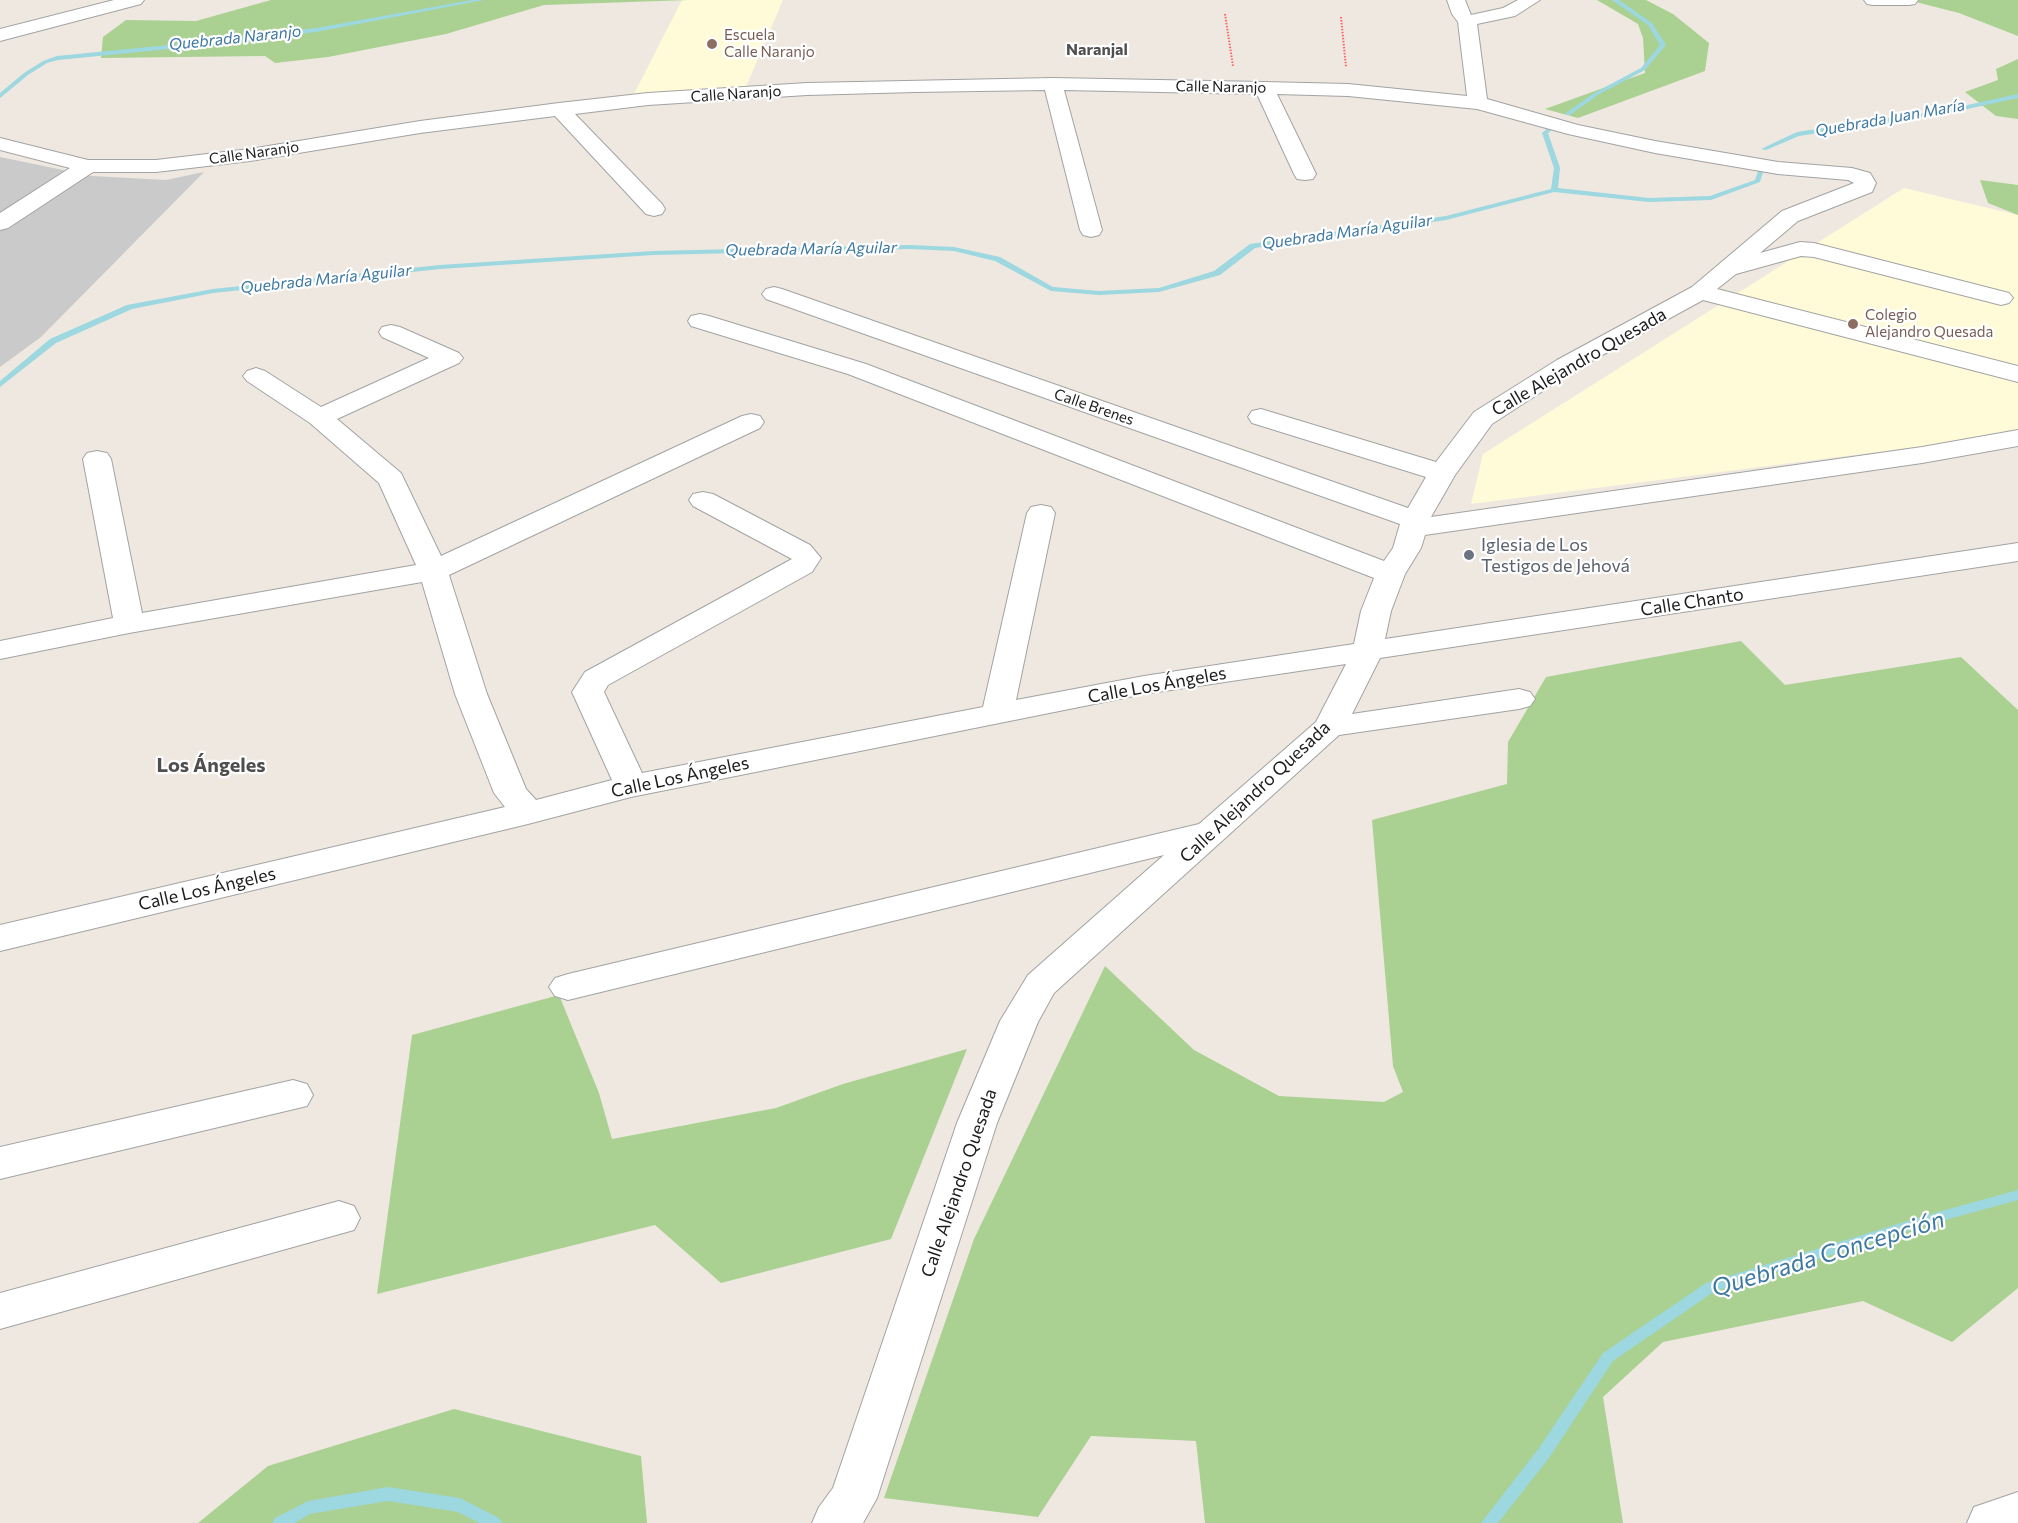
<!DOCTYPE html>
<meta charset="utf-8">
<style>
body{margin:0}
canvas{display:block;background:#eee8e0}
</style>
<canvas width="2018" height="1523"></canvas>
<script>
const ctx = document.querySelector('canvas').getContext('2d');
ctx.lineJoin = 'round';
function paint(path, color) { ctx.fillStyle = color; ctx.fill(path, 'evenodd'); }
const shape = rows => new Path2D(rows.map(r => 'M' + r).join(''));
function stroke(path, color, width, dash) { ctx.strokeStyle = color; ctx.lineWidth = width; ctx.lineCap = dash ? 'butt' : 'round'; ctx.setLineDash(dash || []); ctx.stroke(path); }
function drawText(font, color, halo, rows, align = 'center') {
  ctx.font = font + ' Commissioner,sans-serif'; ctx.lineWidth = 4.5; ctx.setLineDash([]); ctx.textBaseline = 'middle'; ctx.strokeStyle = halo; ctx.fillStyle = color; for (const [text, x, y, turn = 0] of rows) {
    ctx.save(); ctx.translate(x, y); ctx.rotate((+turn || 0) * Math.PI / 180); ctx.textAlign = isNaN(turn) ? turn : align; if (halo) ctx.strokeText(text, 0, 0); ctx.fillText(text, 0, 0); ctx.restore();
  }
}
const education = shape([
 [682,0,783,0,746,87,634,94],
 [1904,188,2018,215,2018,434,1471,504,1483,454]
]);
const religious = shape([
 [0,157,92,176,166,180,204,172,41,337,0,367]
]);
const forest = shape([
 [271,0,688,0,544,5,446,34,328,57,275,63,265,56,101,58,103,37,126,20,196,21],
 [1597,0,1646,0,1673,14,1709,43,1705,71,1578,118,1545,109,1645,73,1643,38,1638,24],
 [1908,0,2018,0,2018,36,1959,13],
 [2018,59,2018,119,1996,116,1965,92,1998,80,1996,69],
 [1980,180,2018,185,2018,215,1988,203],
 [1741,641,1785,685,1961,657,2018,710,2018,1288,1952,1342,1863,1301,1663,1342,1603,1397,1623,1523,1205,1523,1196,1441,1091,1436,1038,1517,884,1498,974,1239,1105,966,1194,1050,1279,1096,1384,1102,1403,1092,1393,1066,1372,820,1507,784,1508,742,1546,677],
 [559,995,599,1093,612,1139,776,1108,843,1084,967,1049,891,1239,721,1283,655,1225,377,1294,412,1035],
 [454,1409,641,1456,647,1523,198,1523,268,1466]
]);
const stream = shape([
 [472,0,484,0,316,32,220,44,58,60,47,63,28,75,0,98,0,93,24,73,43,61,57,56,220,40,316,28,472,0],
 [1612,0,1619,0,1652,23,1666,45,1645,70,1598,95,1570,115,1566,115,1566,113,1594,93,1641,68,1660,45,1648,25,1612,0],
 [2018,94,2018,98,1949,113,1799,136,1766,150,1761,149,1797,132,1949,109,2018,94],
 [1552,125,1555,127,1548,133,1560,168,1558,188,1649,198,1710,196,1755,180,1760,165,1765,166,1760,182,1711,200,1649,202,1554,192,1446,220,1255,248,1220,275,1159,292,1099,295,1051,291,995,261,954,251,910,249,653,255,440,269,213,293,132,309,56,343,0,387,0,381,50,339,127,305,213,289,440,265,653,251,910,245,954,247,1000,257,1053,287,1099,291,1159,288,1214,271,1250,244,1446,216,1551,189,1554,168,1542,133,1552,125],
 [2018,1190,2018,1200,1927,1225,1715,1291,1613,1361,1549,1458,1498,1523,1481,1523,1539,1448,1603,1353,1706,1283,1927,1215,2018,1190],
 [388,1487,460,1498,499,1518,502,1523,479,1523,458,1512,388,1501,310,1514,295,1523,272,1523,275,1518,308,1501,388,1487]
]);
const path = shape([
 [1225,14,1233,66],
 [1341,17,1346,67]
]);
const minor = shape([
 [114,0,144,0,141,4,0,41,0,29,114,0],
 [1447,0,1465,0,1471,15,1503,8,1518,0,1540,0,1515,16,1477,24,1487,99,1578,125,1655,141,1778,162,1852,168,1870,173,1876,183,1872,192,1798,221,1760,253,1800,242,1814,243,2009,293,2013,298,2009,303,2001,305,1814,257,1801,256,1736,274,1717,289,2018,366,2018,382,1703,300,1575,370,1492,424,1455,475,1431,517,1922,447,2018,430,2018,446,1922,463,1425,535,1421,548,1405,574,1391,611,1385,639,2018,543,2018,561,1380,658,1352,714,1519,689,1530,692,1535,699,1530,706,1519,709,1339,735,1054,993,1038,1022,997,1123,877,1498,863,1523,812,1523,819,1507,833,1488,957,1123,1000,1021,1028,975,1164,855,568,1000,555,996,549,987,555,978,568,974,1199,824,1316,722,1346,664,1144,694,631,797,528,824,0,951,0,925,505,807,494,793,455,694,422,582,129,633,0,659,0,641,113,618,83,459,87,453,97,451,107,453,111,459,142,613,416,565,379,483,310,423,247,381,243,376,247,371,256,368,265,371,321,407,429,358,382,337,379,332,382,327,391,325,400,327,459,353,463,358,459,363,337,419,401,473,441,556,742,416,751,414,760,416,764,422,760,428,449,575,487,694,526,789,536,800,612,780,572,692,585,672,792,559,693,506,689,500,693,494,703,492,713,494,810,545,821,558,812,572,608,685,604,692,642,773,983,707,1027,513,1031,507,1041,505,1051,507,1055,513,1016,700,1144,676,1354,644,1361,611,1374,578,848,374,691,326,688,321,691,316,700,314,709,316,866,364,1384,561,1393,548,1400,524,766,299,762,294,766,289,774,287,782,289,1408,508,1426,477,1252,423,1248,417,1252,411,1261,409,1436,462,1474,412,1557,360,1692,287,1782,211,1854,183,1848,180,1778,174,1655,153,1568,134,1477,109,1348,96,1277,94,1316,174,1313,179,1305,180,1297,179,1294,174,1257,94,1064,90,1102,230,1099,235,1091,237,1083,235,1080,230,1045,90,915,92,807,95,648,105,575,114,662,204,665,209,662,214,654,216,646,214,555,116,420,133,250,161,156,172,93,172,8,228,0,230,0,213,70,168,0,150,0,138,88,160,156,160,250,149,420,121,559,103,648,93,807,83,1053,78,1264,82,1348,84,1467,96,1458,22,1452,14,1447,0],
 [1864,0,1918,0,1915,4,1909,5,1873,5,1867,4,1864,0],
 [293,1080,307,1084,313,1095,307,1106,0,1179,0,1147,293,1080],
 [339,1201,354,1206,360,1218,354,1230,0,1329,0,1293,339,1201],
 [2018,1492,2018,1523,1967,1523,1974,1507,2018,1492]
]);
const markers = [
 [712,44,6,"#8d6e63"],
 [1853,324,6,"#8d6e63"],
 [1469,555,6,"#6b7280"]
];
const farEducationnames = [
 ["Escuela",724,35],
 ["Calle Naranjo",724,52],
 ["Colegio",1865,315],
 ["Alejandro Quesada",1865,332]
];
const farStreetnames = [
 ["Calle Naranjo",1221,87,1],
 ["Calle Naranjo",736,94,-4],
 ["Calle Naranjo",254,153,-8],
 ["Calle Brenes",1094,407,19]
];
const farWaternames = [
 ["Quebrada Naranjo",235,38,-6],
 ["Quebrada Juan María",1890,118,-10],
 ["Quebrada María Aguilar",1347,232,-8],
 ["Quebrada María Aguilar",811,249,-1],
 ["Quebrada María Aguilar",326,279,-6]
];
const farNeighbourhoodnames = [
 ["Naranjal",1097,50]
];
const streetNames = [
 ["Calle Alejandro Quesada",1579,362,-30],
 ["Calle Chanto",1692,602,-9],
 ["Calle Los Ángeles",1157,685,-10],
 ["Calle Los Ángeles",680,777,-12],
 ["Calle Alejandro Quesada",1255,792,-43],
 ["Calle Los Ángeles",207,889,-13],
 ["Calle Alejandro Quesada",959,1183,-71]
];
const worshipNames = [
 ["Iglesia de Los",1481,545],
 ["Testigos de Jehová",1481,566]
];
const neighbourhoodNames = [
 ["Los Ángeles",211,765]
];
const nearWaternames = [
 ["Quebrada Concepción",1828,1254,-17]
];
paint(education, '#fffbd9');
paint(religious, '#cacaca');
paint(forest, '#aad191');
paint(stream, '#9dd7e0');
stroke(minor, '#a3a3a3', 2);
stroke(path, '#ff6261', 2, [1.5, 1.5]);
paint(minor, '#fff');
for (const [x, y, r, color] of markers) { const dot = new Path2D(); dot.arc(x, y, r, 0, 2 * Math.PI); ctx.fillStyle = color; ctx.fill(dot); stroke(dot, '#fff', 2); }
drawText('15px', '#785e54', '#fff', farEducationnames, 'left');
drawText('15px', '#1c1c1c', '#fff', farStreetnames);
drawText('italic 16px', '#3d78a2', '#fff', farWaternames);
drawText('bold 16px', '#4f4f4f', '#fff', farNeighbourhoodnames);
drawText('18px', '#1c1c1c', '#fff', streetNames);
drawText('18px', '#5b616d', '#fff', worshipNames, 'left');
drawText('bold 20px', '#4f4f4f', '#fff', neighbourhoodNames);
drawText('italic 24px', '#3d78a2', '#fff', nearWaternames);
</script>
